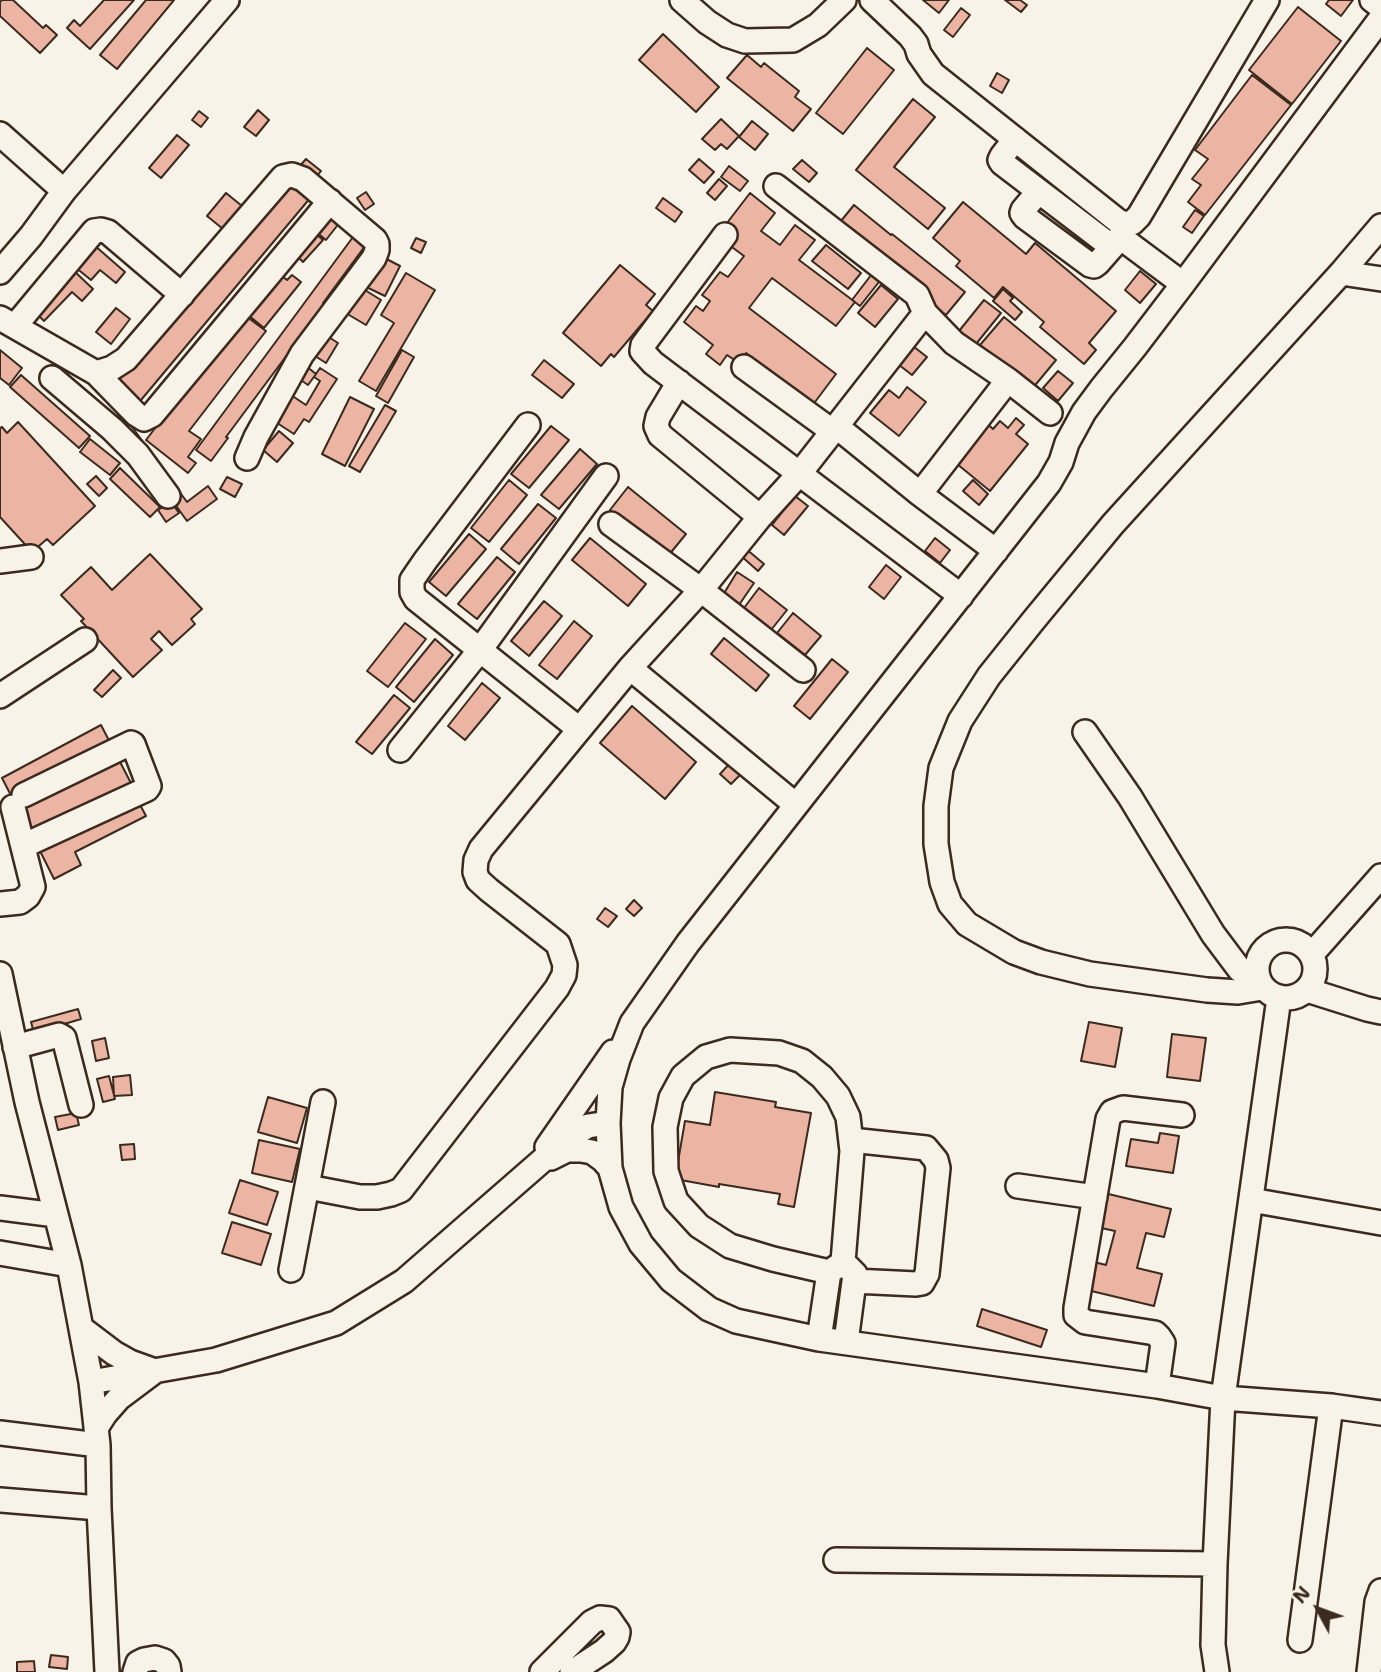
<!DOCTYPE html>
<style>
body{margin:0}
#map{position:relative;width:1381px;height:1672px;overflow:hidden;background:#f7f3e8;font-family:"Shantell Sans",sans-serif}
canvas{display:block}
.north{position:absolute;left:1283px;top:1574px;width:70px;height:70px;-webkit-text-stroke:5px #f7f3e8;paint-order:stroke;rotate:311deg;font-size:19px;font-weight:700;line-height:28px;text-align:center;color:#3b2a1e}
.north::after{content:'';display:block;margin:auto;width:24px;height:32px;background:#3b2a1e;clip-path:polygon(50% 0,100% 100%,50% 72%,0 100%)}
</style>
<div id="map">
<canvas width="1381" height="1672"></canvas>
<div class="north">N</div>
</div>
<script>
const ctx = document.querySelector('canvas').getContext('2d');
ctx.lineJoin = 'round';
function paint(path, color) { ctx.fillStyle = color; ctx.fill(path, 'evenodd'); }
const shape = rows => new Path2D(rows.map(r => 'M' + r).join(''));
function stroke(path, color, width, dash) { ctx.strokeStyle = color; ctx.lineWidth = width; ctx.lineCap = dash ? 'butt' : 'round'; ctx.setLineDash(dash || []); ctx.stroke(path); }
const building = shape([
 [2,0,13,0,43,28,46,25,57,35,40,53,0,16,0,2,2,0],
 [104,0,134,0,90,49,67,28,74,20,80,26,104,0],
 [146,0,174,0,117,69,100,55,146,0],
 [923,0,949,0,939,13,923,0],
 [1005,0,1020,0,1027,5,1021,12,1005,0],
 [1329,0,1353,0,1341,16,1326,4,1329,0],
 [1298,7,1341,41,1292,104,1249,70,1298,7],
 [961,8,970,15,953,37,944,30,961,8],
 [663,34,719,87,696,112,639,60,663,34],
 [867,48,894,70,843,134,816,113,867,48],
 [747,55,761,67,764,63,799,91,795,97,811,109,793,131,727,78,747,55],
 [997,73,1009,80,1002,93,990,86,997,73],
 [1252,75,1291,105,1205,215,1188,202,1201,185,1192,179,1208,159,1195,150,1252,75],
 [913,99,935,117,894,167,945,208,928,229,856,170,913,99],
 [258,110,269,120,256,136,244,127,258,110],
 [199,111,208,118,201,127,192,120,199,111],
 [721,119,739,136,727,149,721,144,715,150,702,139,721,119],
 [752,121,768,134,755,150,739,137,752,121],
 [177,135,189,145,161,178,149,168,177,135],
 [306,159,321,171,313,181,298,168,306,159],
 [699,159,714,172,704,183,689,170,699,159],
 [802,160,817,173,809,182,793,169,802,160],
 [729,166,748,181,740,191,721,177,729,166],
 [719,179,727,186,715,200,707,193,719,179],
 [286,181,300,193,303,190,311,197,136,406,113,387,286,181],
 [366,192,374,204,365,210,357,198,366,192],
 [226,193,242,206,223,229,207,216,226,193],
 [750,193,775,213,761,231,780,245,795,225,815,240,799,260,855,302,836,326,772,278,749,308,836,374,809,410,761,374,766,368,746,353,739,363,727,355,720,365,706,354,713,345,684,322,696,306,703,311,710,301,702,295,720,272,728,277,744,256,717,236,750,193],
 [663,198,682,212,675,222,656,208,663,198],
 [963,202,1026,254,1035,243,1116,311,1089,343,1096,350,1084,364,1040,327,1044,322,1003,287,994,298,956,266,960,261,933,238,963,202],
 [854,205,891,235,892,234,965,292,946,315,836,227,854,205],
 [1195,210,1204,216,1192,233,1183,227,1195,210],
 [330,214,340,222,326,240,315,231,330,214],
 [314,232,323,240,303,262,294,253,314,232],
 [353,237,365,246,323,303,330,308,316,328,310,324,226,437,228,438,211,461,196,450,353,237],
 [416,238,426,242,421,253,411,248,416,238],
 [94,245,125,272,116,283,100,270,91,280,75,267,94,245],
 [826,245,861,273,848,289,812,261,826,245],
 [377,254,400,266,385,296,362,285,377,254],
 [620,265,655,294,646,305,653,311,614,357,611,354,601,366,563,333,620,265],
 [878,266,886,273,860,306,852,300,878,266],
 [73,270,93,289,82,301,72,292,44,321,38,315,50,302,46,299,73,270],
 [275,270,287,280,292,275,301,282,264,328,242,310,275,270],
 [1140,271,1156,284,1140,303,1125,290,1140,271],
 [406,273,435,290,376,391,359,381,394,323,381,315,406,273],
 [881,285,898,299,875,327,858,313,881,285],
 [360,287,381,300,366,325,344,312,360,287],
 [1003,289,1013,298,1010,301,1022,312,1015,320,993,301,1003,289],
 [984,300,1001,313,972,349,955,336,984,300],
 [116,308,130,319,111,344,96,332,116,308],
 [243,314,266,331,189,431,201,439,188,457,196,463,188,473,146,440,243,314],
 [1004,317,1056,360,1032,389,980,345,1004,317],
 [327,336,338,343,326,363,315,356,327,336],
 [909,343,927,357,912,375,894,361,909,343],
 [0,350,22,368,9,385,0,378,0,350],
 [402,350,414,357,388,403,376,396,402,350],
 [544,360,574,384,562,398,532,375,544,360],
 [306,366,316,374,308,385,298,378,306,366],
 [320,368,337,379,309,422,304,419,294,434,274,421,291,395,306,405,320,381,314,377,320,368],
 [1058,371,1073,383,1058,401,1043,388,1058,371],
 [21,375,90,436,79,448,10,387,21,375],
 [907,387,926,402,899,436,870,413,889,390,899,398,907,387],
 [350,397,374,409,345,466,322,454,350,397],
 [385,405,396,411,360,472,349,466,385,405],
 [1016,418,1024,425,1016,434,1028,444,990,491,951,459,983,420,993,429,1000,421,1008,428,1016,418],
 [127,420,187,502,208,486,217,499,187,521,119,426,127,420],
 [18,422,95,506,53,545,47,539,32,552,0,517,0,428,2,427,7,433,18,422],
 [551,426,569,440,529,488,511,474,551,426],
 [279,431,293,443,277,462,263,450,279,431],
 [90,439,120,463,110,475,80,452,90,439],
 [580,449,597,464,559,509,541,495,580,449],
 [120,468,160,507,150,517,110,479,120,468],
 [96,476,107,488,99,496,87,484,96,476],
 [227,477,242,484,235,497,220,489,227,477],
 [509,480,527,495,489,542,471,528,509,480],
 [973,480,988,494,979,505,963,491,973,480],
 [628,487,686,534,668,556,610,510,628,487],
 [795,496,808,506,784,535,772,525,795,496],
 [171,502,179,513,166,522,158,510,171,502],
 [538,504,556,518,519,564,501,549,538,504],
 [469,534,486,549,446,596,429,582,469,534],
 [590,538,646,584,628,606,572,560,590,538],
 [935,538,950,550,940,563,925,551,935,538],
 [745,548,764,564,758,571,740,555,745,548],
 [150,554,202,609,191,619,195,624,172,645,159,631,151,639,162,650,133,677,81,621,84,619,61,595,91,567,112,590,150,554],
 [497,557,515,572,477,619,458,604,497,557],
 [886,565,901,577,884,599,869,587,886,565],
 [737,572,754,583,739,605,723,595,737,572],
 [759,588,787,610,771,630,744,608,759,588],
 [544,601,562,616,529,656,511,641,544,601],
 [793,613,821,636,805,655,777,633,793,613],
 [574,621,592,636,557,679,539,665,574,621],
 [405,623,426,639,388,687,367,671,405,623],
 [724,638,769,675,756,691,711,654,724,638],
 [435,639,453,655,414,702,396,687,435,639],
 [832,659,848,672,810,719,794,706,832,659],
 [113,670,121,678,102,697,94,690,113,670],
 [482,683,500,698,465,740,448,726,482,683],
 [394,695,410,708,372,754,356,742,394,695],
 [632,706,696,762,665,799,600,743,632,706],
 [101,725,133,787,34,840,2,778,101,725],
 [732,761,744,771,731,784,720,774,732,761],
 [136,797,146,816,75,852,81,865,54,879,38,847,136,797],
 [634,900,642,908,634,916,626,909,634,900],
 [605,908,617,916,608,927,597,919,605,908],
 [78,1009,81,1019,34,1033,31,1022,78,1009],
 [1089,1022,1122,1028,1115,1067,1081,1061,1089,1022],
 [1172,1034,1206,1038,1200,1081,1167,1077,1172,1034],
 [105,1038,109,1058,96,1061,92,1041,105,1038],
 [130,1075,132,1095,114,1096,113,1077,130,1075],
 [109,1076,115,1099,103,1102,97,1079,109,1076],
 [715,1092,776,1102,775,1107,811,1113,794,1207,778,1204,780,1194,719,1184,719,1187,675,1179,685,1121,710,1125,715,1092],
 [268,1097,307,1108,297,1143,258,1132,268,1097],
 [76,1113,79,1125,58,1130,55,1117,76,1113],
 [1160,1133,1179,1136,1173,1173,1126,1166,1131,1139,1158,1143,1160,1133],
 [259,1140,300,1149,292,1182,252,1173,259,1140],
 [134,1144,135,1159,122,1160,120,1145,134,1144],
 [240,1180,278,1192,267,1225,229,1213,240,1180],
 [1100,1192,1171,1209,1164,1237,1146,1233,1137,1268,1162,1274,1154,1306,1083,1289,1090,1261,1106,1265,1115,1231,1092,1226,1100,1192],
 [232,1222,271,1234,261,1265,222,1253,232,1222],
 [982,1309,1047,1330,1041,1347,977,1326,982,1309],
 [51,1655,68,1657,67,1669,49,1667,51,1655],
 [34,1661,35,1672,17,1672,17,1662,34,1661]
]);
const minor = shape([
 [682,0,707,22,727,35,745,41,793,40,818,25,844,0],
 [872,0,910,36,916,44,919,54,933,74,1118,221,1126,224],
 [1372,0,1381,7],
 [1381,18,1183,284,1135,347,1101,389,1084,412,1067,443,1061,462,1049,483,688,943,632,1023,618,1059,610,1087,608,1123,610,1168,621,1207,641,1244,671,1280,709,1309,736,1321,819,1339,1157,1386,1223,1398,1331,1406,1381,1413],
 [0,134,64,191],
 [1015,139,1002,156,1000,160,1002,163,1112,247,1120,237],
 [1039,191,1023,210,1022,213,1025,217,1090,265,1094,266,1098,263,1112,247],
 [725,235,643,345,642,351,653,363,961,596],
 [0,272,31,236,64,191,227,0],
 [1341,273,1381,279],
 [1183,284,1120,237,1126,224,1132,223,1139,216,1267,0],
 [0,318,96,373,136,414,144,419,152,415,330,201],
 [15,326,94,231,101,230,108,232,182,295],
 [744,367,832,431],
 [96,373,112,368,126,359,283,177,292,175,303,179,375,240,377,244,377,250,374,258,302,354,256,437,247,458],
 [52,378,112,429,138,455,168,496],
 [1008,380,1050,413],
 [679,382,658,417,656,426,660,435,760,517],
 [528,425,425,561,412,580,412,592,416,599,579,729],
 [836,426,920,494,996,551],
 [920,494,1008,380,954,343,925,313],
 [611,524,701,590,803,670],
 [0,561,31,557],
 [630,668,796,805],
 [0,696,85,640],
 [1085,732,1130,797,1213,934,1240,970,1260,982],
 [400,750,480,650,606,476],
 [23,846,147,789,149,786,133,744,131,743,24,795],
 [0,904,20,902,28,896,33,887,13,807],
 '1257 969a29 29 0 1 1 58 0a29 29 0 1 1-58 0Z',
 [1312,954,1381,876],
 [0,974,27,1102,69,1265,91,1382,98,1445,99,1508,107,1672],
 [1262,988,1238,992,1207,990,1090,974,1041,962,1014,952,967,924,950,904,942,882,936,844,936,806,941,768,960,721,989,676,1033,621,1113,524,1341,273,1381,226],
 [1307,990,1367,1009,1381,1012],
 [15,1047,59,1035,64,1038,81,1105],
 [851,1140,926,1148,936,1160,938,1168,927,1274,922,1283,916,1284,854,1281],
 [547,1147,613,1052],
 [551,1158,567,1150,581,1150,592,1152,603,1160,610,1168],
 [1018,1186,1095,1197],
 [308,1187,360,1197,377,1197,391,1194,401,1190,557,988,564,975,565,965,558,944,489,890,478,880,475,872,476,860,481,849,630,668,701,590,760,517,800,473,925,313,917,295,776,186],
 [1251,1200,1381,1223],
 [0,1208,56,1215],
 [0,1253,69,1265],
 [291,1270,323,1102],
 [829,1272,773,1259,730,1246,699,1226,676,1201,666,1171,665,1127,671,1098,683,1076,706,1057,730,1050,779,1053,802,1061,822,1077,838,1096,848,1117,852,1151,843,1262,855,1274,846,1342],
 [81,1328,114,1353,130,1362,155,1371,119,1398,105,1414,96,1428],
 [819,1339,829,1272,841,1264],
 [91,1382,216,1360,336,1323,404,1281,568,1138,588,1126,608,1123],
 [1157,1386,1163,1343,1159,1337,1155,1333,1085,1322,1076,1315,1076,1308,1108,1119,1112,1112,1123,1108,1182,1115],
 [0,1433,98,1445],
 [0,1500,99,1508],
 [836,1560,1215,1564],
 [1300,1640,1331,1406],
 [135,1672,138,1663,144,1660,155,1658,164,1661,168,1666,169,1672],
 [542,1672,592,1622,600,1618,609,1619,618,1632,617,1637,614,1642,604,1651,572,1672],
 [1217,1672,1213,1645,1215,1564,1223,1398,1279,998],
 [1369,1672,1377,1602,1381,1591]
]);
paint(building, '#ecb4a2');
stroke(building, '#3b2a1e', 2);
stroke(minor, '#3b2a1e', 28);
stroke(minor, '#f7f3e8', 23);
</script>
